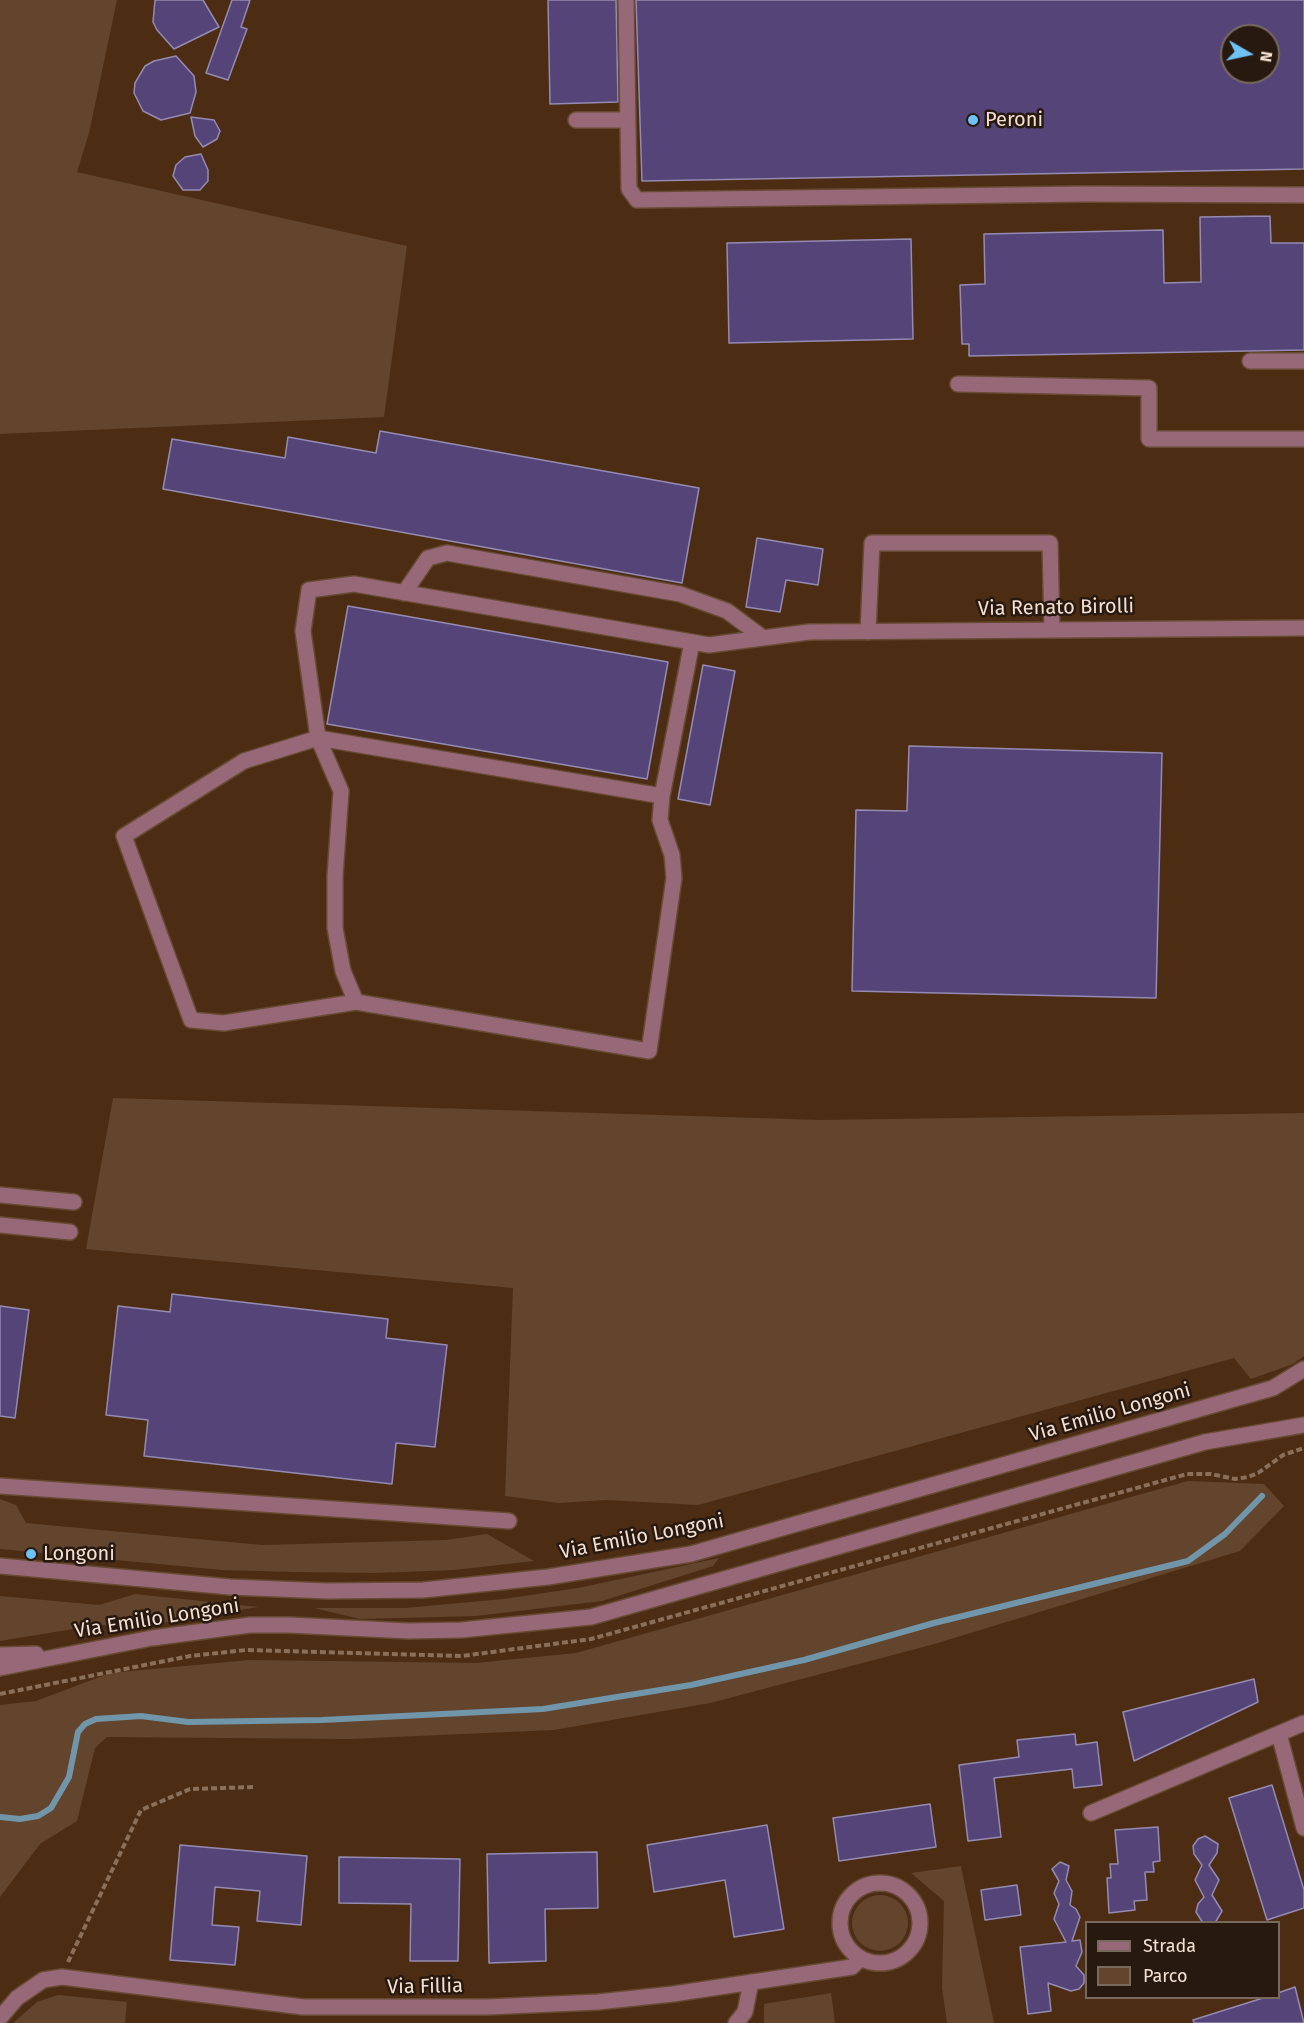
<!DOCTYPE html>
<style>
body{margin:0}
#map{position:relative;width:1304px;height:2023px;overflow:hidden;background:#4c2d14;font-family:"Fira Sans",sans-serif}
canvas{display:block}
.legend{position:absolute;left:1085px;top:1921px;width:195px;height:78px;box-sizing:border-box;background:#27190f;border:2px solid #79695d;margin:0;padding:8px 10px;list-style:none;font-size:18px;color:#f4e0d2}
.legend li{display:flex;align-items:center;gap:12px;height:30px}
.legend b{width:30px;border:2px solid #79695d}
.north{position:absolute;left:1220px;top:24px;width:60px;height:60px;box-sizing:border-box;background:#27190f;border:2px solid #79695d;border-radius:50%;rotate:99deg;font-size:16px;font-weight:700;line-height:24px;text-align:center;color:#f4e0d2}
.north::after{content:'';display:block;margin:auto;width:21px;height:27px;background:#6fc2f4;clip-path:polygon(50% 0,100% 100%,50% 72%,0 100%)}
</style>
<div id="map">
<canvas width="1304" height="2023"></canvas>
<ul class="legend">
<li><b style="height:8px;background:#976878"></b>Strada</li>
<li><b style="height:16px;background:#63442d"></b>Parco</li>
</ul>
<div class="north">N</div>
</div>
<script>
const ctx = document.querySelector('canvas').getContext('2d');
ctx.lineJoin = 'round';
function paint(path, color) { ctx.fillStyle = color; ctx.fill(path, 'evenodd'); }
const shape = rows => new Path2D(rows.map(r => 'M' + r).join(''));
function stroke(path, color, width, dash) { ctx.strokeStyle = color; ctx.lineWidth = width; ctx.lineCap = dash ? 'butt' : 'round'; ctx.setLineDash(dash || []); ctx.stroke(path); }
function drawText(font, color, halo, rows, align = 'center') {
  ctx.font = font + ' "Fira Sans",sans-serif'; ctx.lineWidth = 5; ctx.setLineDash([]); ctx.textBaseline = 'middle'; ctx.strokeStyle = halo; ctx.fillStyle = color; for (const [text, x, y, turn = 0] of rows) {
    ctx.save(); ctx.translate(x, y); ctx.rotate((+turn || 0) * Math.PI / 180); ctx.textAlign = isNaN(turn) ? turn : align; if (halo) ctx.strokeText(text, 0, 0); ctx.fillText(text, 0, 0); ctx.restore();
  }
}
const green = shape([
 [0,0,117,0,89,133,77,172,407,246,384,417,0,434],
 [113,1098,820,1120,1304,1113,1304,1356,1293,1364,1251,1379,1234,1358,698,1505,606,1500,559,1503,505,1496,513,1288,86,1249],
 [1188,1481,1264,1484,1284,1506,1240,1551,931,1645,710,1703,554,1730,350,1739,107,1737,95,1748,77,1821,40,1844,0,1897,0,1705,36,1701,110,1673,250,1660,476,1663,576,1653],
 [0,1499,16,1505,26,1523,262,1545,446,1540,487,1534,534,1561,454,1570,376,1573,295,1572,222,1570,0,1549],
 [719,1558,713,1566,602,1601,476,1616,360,1619,314,1608,405,1608,504,1599,578,1588],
 [135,1594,258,1607,138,1627,98,1625,0,1641,0,1596,99,1605],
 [961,1866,964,1881,994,2023,947,2023,942,1988,944,1901,911,1873],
 '852 1923a28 28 0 1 1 56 0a28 28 0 1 1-56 0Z',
 [831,1993,835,2023,764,2023,764,2004],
 [58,1995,127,2002,125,2023,13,2023,37,2002]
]);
const stream = shape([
 [0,1817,20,1819,38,1816,51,1808,69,1777,78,1732,85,1724,96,1719,141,1716,188,1722,322,1720,543,1709,691,1685,804,1660,934,1623,1188,1561,1225,1534,1262,1496]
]);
const building = shape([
 [155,0,203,0,219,27,174,49,157,30,153,22,155,0],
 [232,0,250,0,241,27,247,29,228,80,206,73,232,0],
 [548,0,616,0,618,102,550,104,548,0],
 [636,0,1304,0,1304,169,642,181,636,0],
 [1232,36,1268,36,1268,72,1232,72,1232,36],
 [176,56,194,76,196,92,190,113,161,120,143,111,134,93,135,83,145,66,154,61,176,56],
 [191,117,214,120,220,131,217,139,203,147,195,136,191,117],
 [201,154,208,170,208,181,200,190,183,190,173,176,176,165,185,157,201,154],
 [1270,216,1271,243,1304,243,1304,350,969,356,969,344,962,344,960,285,985,284,984,234,1163,230,1164,283,1201,282,1200,217,1270,216],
 [911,239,913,339,729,343,727,243,911,239],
 [380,431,699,488,682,583,163,489,172,439,285,458,288,437,376,453,380,431],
 [757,538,823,549,818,585,786,580,780,612,746,607,757,538],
 [348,606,668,662,647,779,327,724,348,606],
 [703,665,735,671,710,805,678,799,703,665],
 [909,746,1162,753,1156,998,852,991,856,810,907,811,909,746],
 [172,1294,388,1319,386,1338,447,1345,435,1447,396,1443,392,1484,144,1456,148,1420,106,1415,118,1306,170,1312,172,1294],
 [0,1306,29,1310,15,1418,0,1416,0,1306],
 [1254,1679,1258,1702,1134,1761,1123,1712,1254,1679],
 [1075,1734,1076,1745,1097,1742,1102,1785,1074,1788,1072,1769,994,1778,1001,1837,968,1841,959,1765,1019,1757,1017,1740,1075,1734],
 [1272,1785,1304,1890,1304,1908,1267,1920,1229,1798,1272,1785],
 [930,1804,936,1847,839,1861,833,1818,930,1804],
 [767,1825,784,1929,734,1937,725,1880,654,1892,647,1845,767,1825],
 [1158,1827,1160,1861,1153,1862,1154,1872,1145,1872,1147,1900,1134,1901,1135,1910,1109,1913,1107,1878,1111,1878,1110,1864,1118,1864,1115,1830,1158,1827],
 [1205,1836,1218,1844,1217,1853,1209,1865,1219,1880,1212,1895,1222,1911,1215,1923,1203,1923,1196,1912,1198,1904,1204,1897,1195,1880,1202,1865,1194,1854,1193,1846,1198,1839,1205,1836],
 [180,1845,307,1856,301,1925,257,1921,260,1891,215,1887,212,1925,239,1927,235,1965,170,1960,180,1845],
 [597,1852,598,1908,545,1909,546,1961,489,1963,487,1854,597,1852],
 [339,1857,460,1859,458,1961,410,1961,411,1904,339,1903,339,1857],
 [1060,1862,1069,1866,1066,1880,1072,1891,1070,1905,1076,1909,1080,1917,1072,1941,1080,1940,1082,1952,1076,1966,1084,1975,1084,1983,1079,1989,1071,1991,1048,1983,1051,2011,1028,2014,1020,1947,1066,1942,1054,1919,1059,1904,1054,1893,1059,1881,1052,1869,1060,1862],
 [1017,1885,1021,1915,985,1920,981,1890,1017,1885],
 [1295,1987,1304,2023,1194,2023,1193,2020,1263,1998,1278,1998,1278,1993,1295,1987]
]);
const path = shape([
 [0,1694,190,1656,246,1650,462,1656,591,1639,1187,1474,1211,1474,1235,1479,1248,1477,1258,1473,1283,1455,1304,1448],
 [68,1962,141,1810,190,1789,256,1787]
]);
const minor = shape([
 [626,0,629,189,637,200,1083,194,1304,195],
 [576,120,628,120],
 [1250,361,1304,361],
 [958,384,1149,388,1149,439,1304,439],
 [354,584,692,642,662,796,318,738,303,631,309,590,354,584],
 [404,593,428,558,447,553,680,594,727,611,762,637],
 [868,632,872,543,1050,543,1052,629],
 [692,642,709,645,809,632,1304,628],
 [356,1002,224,1023,191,1020,124,836,244,761,318,738,341,791,335,876,335,928,343,971,356,1002,649,1051,674,878,672,855,660,820,662,796],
 [0,1195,74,1202],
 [0,1225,70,1232],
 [0,1486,509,1521],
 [0,1566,230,1587,327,1591,423,1590,548,1577,691,1554,1273,1388,1304,1369],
 [0,1655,36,1654],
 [0,1668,152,1638,250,1625,289,1625,409,1631,461,1630,591,1617,1205,1442,1304,1425],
 [1279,1734,1304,1828],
 [1091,1813,1304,1723],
 '840 1923a40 40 0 1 1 80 0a40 40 0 1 1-80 0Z',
 [0,2018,17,1998,43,1980,62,1977,303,2007,487,2007,598,2002,673,1994,852,1967,861,1958],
 [736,2023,745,2012,751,1982]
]);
const markers = [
 [973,120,6,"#6fc2f4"],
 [31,1554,6,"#6fc2f4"]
];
const poiNames = [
 ["Peroni",985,120],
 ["Longoni",43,1554]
];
const streetNames = [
 ["Via Renato Birolli",1056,608,-1],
 ["Via Emilio Longoni",1110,1413,-16],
 ["Via Emilio Longoni",642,1537,-11],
 ["Via Emilio Longoni",157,1619,-9],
 ["Via Fillia",425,1987,-1]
];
paint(green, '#63442d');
stroke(stream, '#7196aa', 6);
paint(building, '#544477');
stroke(building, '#958bb2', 1.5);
stroke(minor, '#674a32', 18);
stroke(path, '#8a6f5a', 4, [6, 3]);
stroke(minor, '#976878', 15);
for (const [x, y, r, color] of markers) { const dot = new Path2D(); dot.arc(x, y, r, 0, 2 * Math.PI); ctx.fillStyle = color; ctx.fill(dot); stroke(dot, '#27190f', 2); }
drawText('20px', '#f4e0d2', '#27190f', poiNames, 'left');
drawText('20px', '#f4e0d2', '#27190f', streetNames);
</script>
